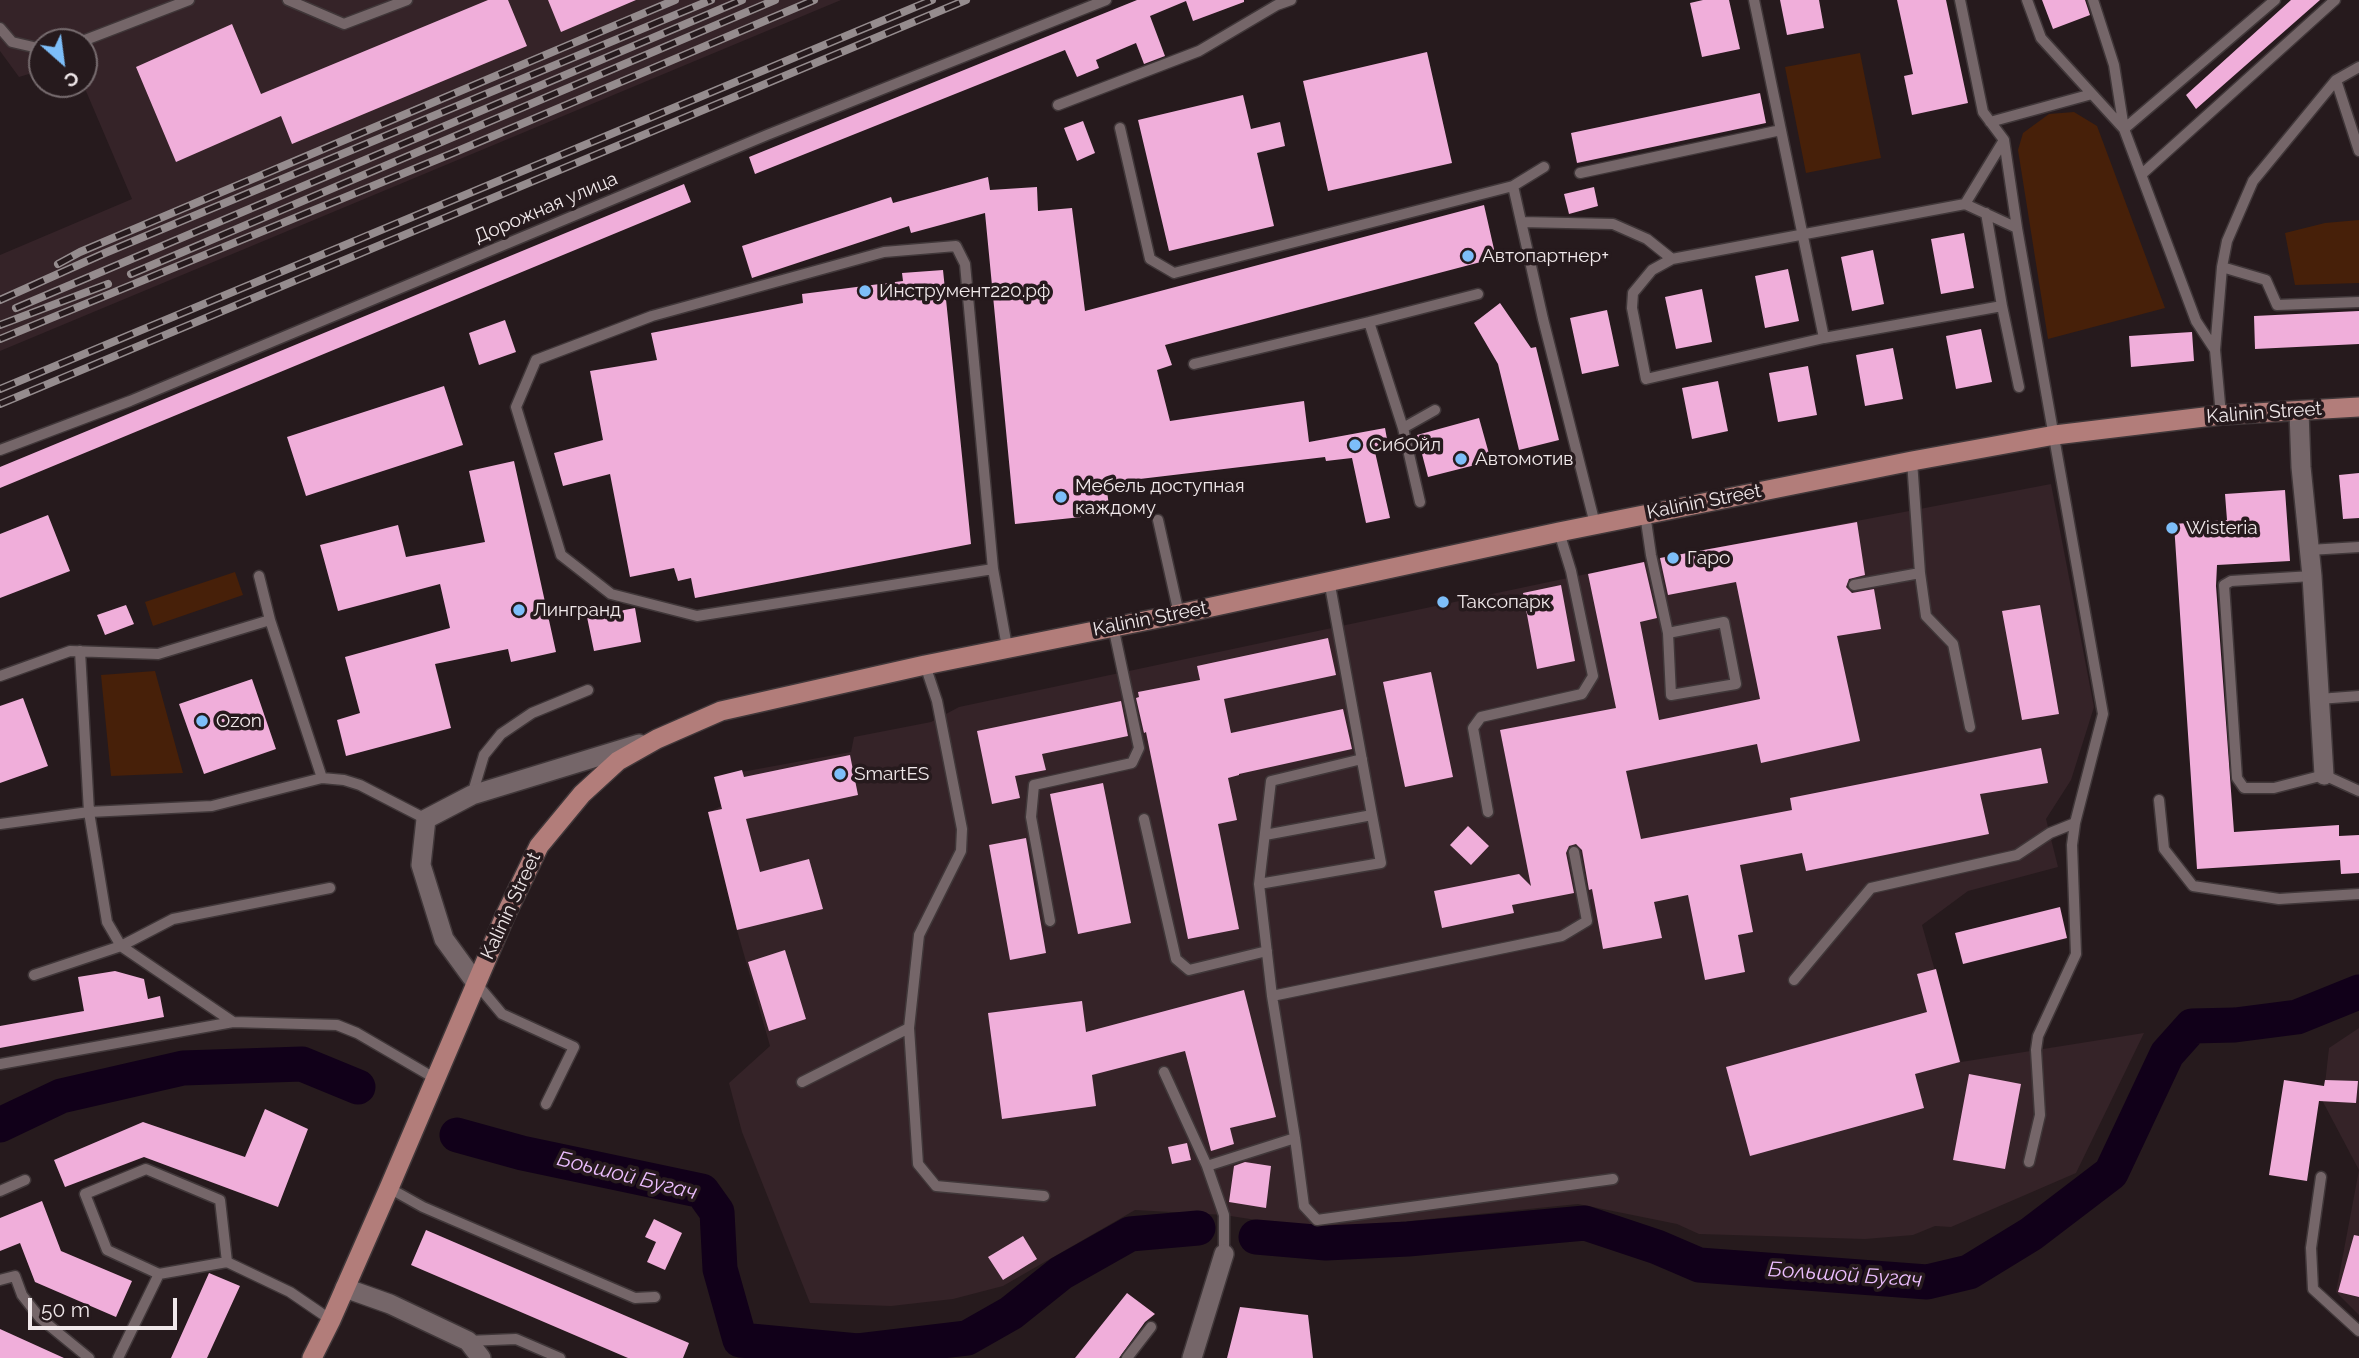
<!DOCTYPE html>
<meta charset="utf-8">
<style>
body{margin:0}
#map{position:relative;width:2359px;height:1358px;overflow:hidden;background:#261a1d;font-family:Raleway,sans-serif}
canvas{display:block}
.north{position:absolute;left:28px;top:28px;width:70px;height:70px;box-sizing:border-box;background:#261a1d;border:2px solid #776c6f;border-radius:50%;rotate:152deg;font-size:19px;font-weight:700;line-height:28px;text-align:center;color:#f0e8ea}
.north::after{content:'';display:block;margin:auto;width:24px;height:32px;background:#7dbef9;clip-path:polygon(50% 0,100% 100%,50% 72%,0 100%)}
.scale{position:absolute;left:28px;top:1298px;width:149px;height:32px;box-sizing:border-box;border:4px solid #f0e8ea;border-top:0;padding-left:9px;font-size:21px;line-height:24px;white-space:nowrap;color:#f0e8ea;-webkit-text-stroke:5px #261a1d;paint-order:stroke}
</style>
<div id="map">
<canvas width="2359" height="1358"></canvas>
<div class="north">С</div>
<div class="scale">50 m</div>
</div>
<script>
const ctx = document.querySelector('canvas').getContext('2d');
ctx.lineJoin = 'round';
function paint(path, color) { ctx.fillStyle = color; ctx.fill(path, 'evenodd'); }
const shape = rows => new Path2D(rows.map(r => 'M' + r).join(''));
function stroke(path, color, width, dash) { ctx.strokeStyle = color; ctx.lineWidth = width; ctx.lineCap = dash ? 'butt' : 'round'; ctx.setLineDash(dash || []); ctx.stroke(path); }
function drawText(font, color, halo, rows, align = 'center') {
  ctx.font = font + ' Raleway,sans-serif'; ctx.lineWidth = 7; ctx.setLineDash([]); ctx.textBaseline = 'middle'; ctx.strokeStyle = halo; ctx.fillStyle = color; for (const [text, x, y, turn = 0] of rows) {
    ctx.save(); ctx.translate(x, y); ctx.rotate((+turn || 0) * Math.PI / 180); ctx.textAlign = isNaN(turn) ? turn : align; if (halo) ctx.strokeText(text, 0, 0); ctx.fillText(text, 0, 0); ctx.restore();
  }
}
const built = shape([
 [0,0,841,0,0,351,0,255,132,199,83,84,84,42,42,42,42,70,19,77,0,51],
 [2051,484,2094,707,2071,780,2046,819,2058,867,1968,891,1922,925,1961,1062,2144,1033,2076,1173,1951,1227,1935,1226,1913,1235,1865,1239,1699,1234,1677,1224,1578,1204,1321,1230,1224,1215,1135,1210,1003,1286,953,1299,891,1306,810,1303,742,1132,729,1083,770,1046,737,930,708,813,721,806,714,777,851,752,854,737,931,722,959,707,1662,558],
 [2359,1028,2359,1315,2336,1292,2359,1170,2323,1102,2329,1048]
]);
const green = shape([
 [1860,53,1881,158,1806,173,1785,67],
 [2074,112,2097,126,2165,308,2048,339,2018,150,2023,133,2049,114],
 [2359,220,2359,283,2295,285,2285,233,2325,223],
 [235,572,243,595,153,626,145,602],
 [155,671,183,773,111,776,101,675]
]);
const river = shape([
 [0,1125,61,1096,183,1068,302,1064,358,1087],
 [457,1135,522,1153,702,1191,717,1212,720,1269,740,1340,858,1351,967,1338,1011,1313,1061,1273,1130,1234,1198,1228],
 [1256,1237,1326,1243,1408,1239,1585,1223,1657,1247,1699,1265,1927,1282,1969,1272,2031,1234,2111,1173,2167,1054,2192,1026,2235,1025,2297,1017,2359,992]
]);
const building = shape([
 [488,0,508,0,527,46,292,144,281,116,176,162,136,67,232,24,261,94],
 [548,0,636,0,561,32],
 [1137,0,1244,0,1244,2,1193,21,1186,1,1150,16,1165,56,1144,64,1136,43,1096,60,1099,68,1077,77,1065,50,755,174,749,157],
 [1703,0,1729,0,1740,49,1702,57,1690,3],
 [1780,0,1819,0,1824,28,1787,35],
 [1897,0,1946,0,1968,103,1912,115,1904,76,1913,74],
 [2042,0,2085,0,2090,15,2053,29],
 [2291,0,2320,0,2196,109,2186,95],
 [1427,52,1452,163,1328,191,1303,81],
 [1760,93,1766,123,1577,163,1571,133],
 [1243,95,1251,129,1280,122,1285,146,1257,153,1274,226,1169,251,1138,120],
 [1083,121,1095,153,1077,161,1064,128],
 [988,177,990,190,1037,187,1038,211,1072,208,1085,311,1484,205,1496,258,1165,345,1172,365,1157,370,1170,421,1304,401,1309,442,1385,428,1389,450,1375,452,1390,518,1366,523,1352,458,1326,461,1325,457,1106,483,1110,514,1015,524,985,213,911,233,909,226,752,278,742,246,891,197,893,203],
 [684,184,691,202,0,488,0,467],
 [1594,187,1598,206,1569,214,1564,194],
 [1964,233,1974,288,1941,294,1931,239],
 [1873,250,1884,304,1852,311,1841,257],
 [1788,269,1799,321,1765,328,1755,276],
 [943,270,971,544,695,598,691,578,678,581,674,568,630,577,610,474,563,486,554,453,603,440,590,371,657,360,651,333,803,303,802,294,903,281,902,273],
 [1702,289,1712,342,1676,349,1665,297],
 [1500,303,1531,348,1536,347,1559,440,1519,450,1498,364,1474,323],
 [1607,310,1619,366,1582,374,1570,318],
 [2359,311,2359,344,2255,349,2254,316],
 [505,320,516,352,479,365,469,333],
 [1981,329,1992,382,1956,389,1946,336],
 [2192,332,2194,361,2131,367,2129,336],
 [1893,348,1903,399,1865,406,1856,355],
 [1808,366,1817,415,1778,422,1769,373],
 [1718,381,1728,431,1692,439,1682,388],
 [444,386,463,445,306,496,287,437],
 [1479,418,1491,461,1428,477,1417,435],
 [514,461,556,652,511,662,508,649,435,664,451,728,346,756,337,720,360,713,345,657,450,628,440,584,338,611,320,545,398,525,406,557,485,542,469,471],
 [2359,473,2359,518,2343,519,2339,475],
 [2285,490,2290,561,2217,565,2216,586,2234,832,2339,825,2339,836,2359,835,2359,873,2341,874,2340,860,2197,869,2174,524,2227,520,2225,494],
 [48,515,70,571,0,598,0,534],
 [1857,522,1865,575,1849,579,1846,587,1852,593,1874,589,1881,629,1837,636,1860,741,1761,763,1757,744,1626,771,1641,839,1792,810,1790,798,2041,748,2048,783,1980,794,1989,834,1806,871,1802,853,1740,865,1753,932,1738,935,1745,972,1705,980,1688,895,1654,902,1662,938,1603,949,1592,889,1589,890,1582,850,1576,844,1569,846,1566,853,1574,893,1512,905,1514,913,1442,928,1434,891,1519,874,1531,886,1500,730,1616,708,1588,574,1644,562,1657,618,1640,622,1659,720,1760,699,1736,582,1668,595,1660,558],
 [1561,585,1575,661,1537,669,1523,593],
 [126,605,134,624,105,635,97,615],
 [2040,605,2059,714,2022,720,2002,611],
 [635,608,641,642,594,651,587,617],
 [1328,638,1336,675,1224,699,1231,733,1343,709,1352,749,1239,774,1239,775,1228,778,1237,820,1218,824,1239,929,1188,939,1146,732,1144,733,1136,698,1139,697,1138,692,1200,680,1197,666],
 [1431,672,1453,777,1405,787,1383,682],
 [252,679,276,749,204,774,179,704],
 [23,698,48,766,0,783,0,706],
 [1121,701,1128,736,1042,754,1046,770,1015,776,1020,798,992,804,977,731],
 [850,755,858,795,746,819,760,872,809,859,823,909,737,930,708,812,722,809,714,777,742,770,744,777],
 [1103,783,1131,923,1078,934,1050,794],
 [1468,826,1489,846,1471,865,1450,845],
 [1026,838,1046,953,1010,960,989,845],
 [2060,907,2067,938,1963,964,1955,933],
 [785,950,806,1019,769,1031,748,962],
 [1936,969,1960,1062,1915,1074,1924,1108,1750,1156,1726,1067,1927,1012,1917,974],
 [115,971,144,979,148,999,160,996,164,1017,0,1048,0,1026,84,1011,78,977],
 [1244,990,1276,1117,1230,1128,1234,1144,1211,1151,1185,1051,1092,1075,1096,1106,1002,1119,988,1013,1082,1001,1086,1032],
 [1969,1074,2021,1084,2005,1169,1953,1160],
 [2284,1080,2324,1086,2325,1080,2358,1081,2356,1103,2319,1101,2307,1181,2269,1175],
 [265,1109,308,1129,278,1207,144,1157,65,1187,54,1160,143,1122,245,1157],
 [1187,1143,1191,1160,1172,1164,1168,1147],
 [1245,1162,1271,1166,1266,1208,1229,1202,1234,1166],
 [42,1201,61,1251,132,1281,116,1317,35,1282,20,1243,0,1251,0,1218],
 [654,1219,682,1233,665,1270,647,1262,656,1242,645,1237],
 [426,1230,689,1343,683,1358,628,1358,411,1265],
 [2354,1235,2359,1236,2359,1297,2338,1292],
 [1023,1236,1037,1259,1003,1280,988,1257],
 [209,1273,240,1286,207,1358,171,1358],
 [1127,1293,1155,1314,1145,1322,1119,1358,1075,1358],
 [1240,1307,1308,1315,1313,1358,1227,1358],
 [0,1329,64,1358,0,1358]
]);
const service = shape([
 [288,0,344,24,407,0],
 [1754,0,1824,338],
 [1960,0,1983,112,2004,140,1965,204],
 [2027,0,2041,38,2124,129],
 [2093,0,2114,65,2124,129],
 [0,28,12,42,42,49],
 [80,42,189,0],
 [2336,80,2359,151],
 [1058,105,1199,51,1277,5,1291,0],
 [1990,122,2092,94],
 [1120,128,1150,259,1174,273,1513,186,1543,319,1595,524],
 [2004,140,2017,228],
 [1580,173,1781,130],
 [2142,174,2335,0],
 [1513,186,1544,167],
 [1986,213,2002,306,2019,387],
 [1521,222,1613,224,1647,239,1672,259],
 [2222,267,2266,280,2277,305,2359,302],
 [1369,322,1478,294],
 [2215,350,2196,321,2124,129,2275,0],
 [1194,364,1369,322,1403,428,1420,502],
 [2221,415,2215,350,2222,267,2227,241,2253,181,2336,80,2359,67],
 [1403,428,1435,410],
 [0,450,130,401,767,135,1106,0],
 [1912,461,1920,573,1926,616,1953,644,1970,727],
 [1645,514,1651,555,1668,633,1671,695,1736,684,1724,622,1668,633],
 [1158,520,1179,614],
 [2309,550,2359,547],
 [993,569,697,616,611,594,561,555,516,407,536,360,652,316,884,252,956,246,965,264,993,569,1007,647],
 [259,576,270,620],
 [2312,576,2231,581,2224,585,2237,778,2244,788,2274,788,2324,775,2359,791],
 [1854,585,1920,573],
 [925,665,937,701,962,829,961,851,919,935,909,1028,918,1164,936,1186,1044,1196],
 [0,676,70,651,158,654,270,620,322,778,344,780,360,785,426,819],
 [2319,699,2359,696],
 [1362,759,1271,781,1259,884,1272,996,1295,1138,1304,1206,1317,1220,1613,1179],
 [322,778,212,806,89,812,107,922,121,946,173,919,330,888],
 [472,795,484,755,501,734,532,713,588,690],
 [2159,800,2164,849,2193,886,2279,899,2359,894],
 [1488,812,1473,728,1481,717,1582,694,1593,676,1571,571,1559,532],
 [1144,819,1176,959,1189,970,1267,951],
 [0,824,89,812,80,651],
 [1265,835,1372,815,1329,580],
 [1259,884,1381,863,1372,815],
 [1050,921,1031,817,1034,785,1132,763,1139,748,1113,626],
 [34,975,121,946,233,1022],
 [1794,980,1871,888,2017,855,2050,833,2075,823,2103,714,2017,228,1965,204,1672,259,1652,270,1633,293,1632,308,1646,379,1824,338,2002,306],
 [476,983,502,1014,574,1047,546,1104],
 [1272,996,1562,936,1587,921,1574,852],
 [0,1064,233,1022,337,1025,357,1033,436,1079],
 [1164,1072,1207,1166],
 [802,1082,909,1028],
 [2029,1162,2040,1115,2036,1050,2038,1036,2076,954,2072,845,2075,823],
 [2321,1177,2311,1248,2313,1289,2359,1331],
 [389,1188,423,1207,635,1298,655,1297],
 [0,1191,25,1180],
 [1224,1254,1224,1215,1207,1166,1295,1138],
 [159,1274,107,1250,85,1194,146,1169,220,1200,227,1262],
 [0,1280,15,1276,22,1295,40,1318,89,1358],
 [468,1341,516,1339,560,1358],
 [118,1358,159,1274,227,1262,290,1292,331,1320],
 [1127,1358,1151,1327]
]);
const minor = shape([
 [2299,411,2301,467,2312,576,2324,775],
 [476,983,444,939,421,865,426,819,472,795,639,744],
 [345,1288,390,1304,468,1341,481,1358],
 [1192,1358,1224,1254]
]);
const primary = shape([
 [312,1358,331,1320,389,1188,505,916,539,846,582,794,618,761,657,739,721,711,925,665,1179,614,1559,532,1912,461,2055,435,2221,415,2359,407]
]);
const rail = shape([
 [58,264,80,252,675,0],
 [131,274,775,0],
 [0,300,105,253,711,0],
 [16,308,742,0],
 [0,325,108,284],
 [0,339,453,153,814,0],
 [0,389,932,0],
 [0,404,966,0]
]);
const markers = [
 [1468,256,7,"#7dbef9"],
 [865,291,7,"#7dbef9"],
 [1355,445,7,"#7dbef9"],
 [1461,459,7,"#7dbef9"],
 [1061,497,7,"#7dbef9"],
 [2172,528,7,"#7dbef9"],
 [1673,558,7,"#7dbef9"],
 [1443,602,7,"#7dbef9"],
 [519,610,7,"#7dbef9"],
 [202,721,7,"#7dbef9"],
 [840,774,7,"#7dbef9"]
];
const streetNames = [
 ["Дорожная улица",546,208,-23],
 ["Kalinin Street",2264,413,-4],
 ["Kalinin Street",1704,502,-11],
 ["Kalinin Street",1150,619,-11],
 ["Kalinin Street",511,906,-65]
];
const poiNames = [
 ["Автопартнер+",1482,256],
 ["Инструмент220.рф",879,291],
 ["СибОйл",1369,445],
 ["Автомотив",1475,459],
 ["Мебель доступная",1075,486],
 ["каждому",1075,508],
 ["Wisteria",2186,528],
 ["Гаро",1687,558],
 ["Таксопарк",1457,602],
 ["Лингранд",533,610],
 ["Ozon",216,721],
 ["SmartES",854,774]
];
const waterNames = [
 ["Боьшой Бугач",627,1176,14],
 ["Большой Бугач",1845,1275,4]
];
paint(built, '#352328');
paint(green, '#472009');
stroke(river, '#110019', 35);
paint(building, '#f0aeda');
stroke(service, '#403739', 13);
stroke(minor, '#403739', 22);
stroke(primary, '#403739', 22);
stroke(service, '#756669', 10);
stroke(minor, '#756669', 19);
stroke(primary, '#b27d7a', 19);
stroke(rail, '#958c8e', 8);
stroke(rail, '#261a1d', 5, [16]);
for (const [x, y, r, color] of markers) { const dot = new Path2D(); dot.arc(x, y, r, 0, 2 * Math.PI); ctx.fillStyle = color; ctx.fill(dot); stroke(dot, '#261a1d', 2.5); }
drawText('19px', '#f0e8ea', '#261a1d', streetNames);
drawText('19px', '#f0e8ea', '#261a1d', poiNames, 'left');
drawText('italic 21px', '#ecbeff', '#261a1d', waterNames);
</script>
